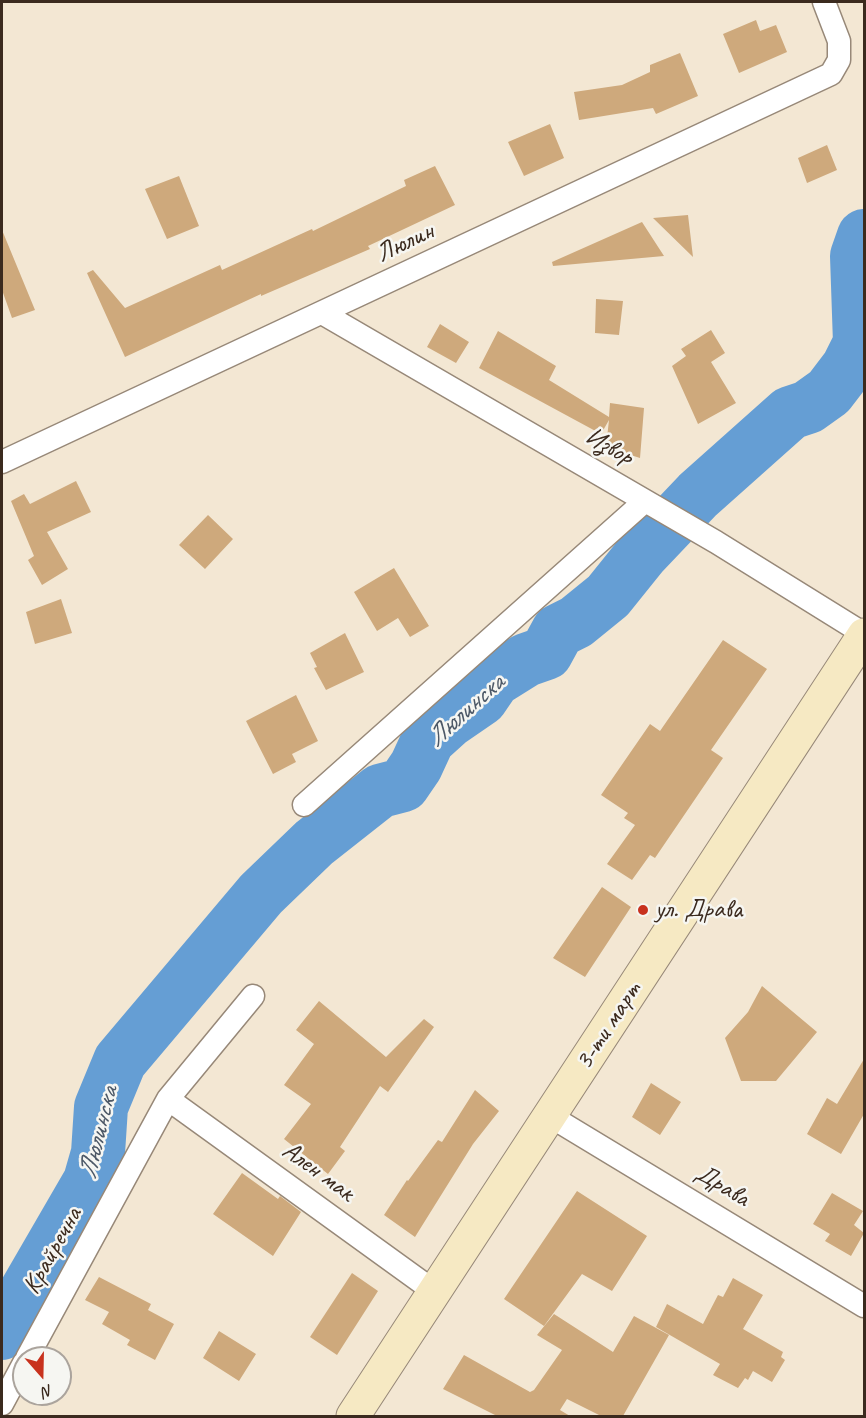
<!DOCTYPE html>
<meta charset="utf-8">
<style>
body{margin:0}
#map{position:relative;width:866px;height:1418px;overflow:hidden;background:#f3e7d3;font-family:Caveat,sans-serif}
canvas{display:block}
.frame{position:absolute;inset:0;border:3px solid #3b2a1e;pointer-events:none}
.north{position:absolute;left:12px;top:1346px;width:60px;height:60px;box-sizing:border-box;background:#f6f6f2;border:2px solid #aba49d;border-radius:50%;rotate:160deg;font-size:16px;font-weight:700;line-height:24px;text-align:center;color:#3b2a1e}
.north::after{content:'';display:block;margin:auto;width:21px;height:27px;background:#c8321e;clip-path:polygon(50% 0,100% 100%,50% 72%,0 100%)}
</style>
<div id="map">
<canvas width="866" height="1418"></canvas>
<div class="frame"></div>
<div class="north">N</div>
</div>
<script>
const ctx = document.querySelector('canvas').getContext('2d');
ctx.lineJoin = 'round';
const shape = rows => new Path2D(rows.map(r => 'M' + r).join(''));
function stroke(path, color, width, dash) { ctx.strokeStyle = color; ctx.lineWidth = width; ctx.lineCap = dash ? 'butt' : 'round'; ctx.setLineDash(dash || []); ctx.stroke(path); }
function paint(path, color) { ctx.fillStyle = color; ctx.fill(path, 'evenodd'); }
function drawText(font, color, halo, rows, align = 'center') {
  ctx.font = font + ' Caveat,sans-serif'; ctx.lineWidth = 5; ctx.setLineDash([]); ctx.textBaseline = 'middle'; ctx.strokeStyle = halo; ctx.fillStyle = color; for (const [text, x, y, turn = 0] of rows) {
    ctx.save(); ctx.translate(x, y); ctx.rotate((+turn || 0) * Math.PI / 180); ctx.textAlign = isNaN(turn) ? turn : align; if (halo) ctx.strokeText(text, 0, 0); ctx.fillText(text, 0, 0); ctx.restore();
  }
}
const river = shape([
 [2,1333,90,1181,98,1153,101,1107,120,1061,261,894,314,843,380,791,403,785,416,766,428,740,449,721,481,699,494,680,526,660,546,653,558,631,576,622,608,596,641,555,698,495,790,413,808,407,829,392,848,367,860,343,857,256,864,236]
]);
const building = shape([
 [756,20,760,31,776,25,787,52,739,73,723,34],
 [680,53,698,96,656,114,653,108,579,120,574,92,622,85,650,72,650,65],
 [550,124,564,158,524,176,508,142],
 [827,145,837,170,807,183,798,158],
 [435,166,455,205,368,246,370,249,261,296,261,294,125,357,87,273,93,270,125,308,220,265,222,270,312,229,313,231,406,186,404,180],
 [179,176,199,226,167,239,145,189],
 [688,215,693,257,653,218],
 [642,222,664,256,553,266,552,262],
 [2,230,35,310,12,318,2,290],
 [596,299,623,301,619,335,595,333],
 [440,324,469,342,456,363,427,347],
 [711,330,725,353,711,362,736,403,698,424,672,366,686,356,681,349],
 [498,331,556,366,549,380,609,417,610,403,644,408,640,458,606,447,609,420,601,434,479,368],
 [76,481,91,512,47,532,68,569,42,585,28,560,34,556,11,501,24,494,30,504],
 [208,515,233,539,205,569,179,545],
 [394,568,429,626,410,637,398,618,377,631,354,592],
 [61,599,72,633,35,644,26,612],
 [345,633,364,672,326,690,314,668,317,667,310,653],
 [723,640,767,669,711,750,723,758,655,858,650,855,632,880,607,864,635,825,624,818,628,813,601,795,650,724,660,731],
 [296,695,318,741,292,754,296,762,273,774,246,721],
 [602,887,631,907,585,977,553,958],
 [762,986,817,1032,776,1081,741,1081,725,1038,748,1012],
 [319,1001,386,1057,424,1019,434,1027,388,1092,380,1086,340,1147,345,1151,328,1174,284,1139,311,1104,284,1085,314,1044,296,1030],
 [864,1059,864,1114,841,1154,807,1134,827,1098,837,1104],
 [651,1083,681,1102,660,1135,632,1117],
 [475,1090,499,1111,473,1144,415,1237,384,1215,407,1180,408,1181,438,1140,442,1142],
 [242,1173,278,1199,280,1196,301,1212,273,1256,213,1214],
 [577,1191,647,1236,612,1291,582,1274,544,1326,504,1299],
 [832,1193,863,1211,854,1225,864,1233,851,1256,825,1241,830,1234,813,1224],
 [352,1273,378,1291,337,1355,310,1337],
 [99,1277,151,1304,148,1310,174,1324,155,1360,127,1345,130,1340,102,1324,109,1312,85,1300],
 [733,1278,763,1295,743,1329,783,1352,781,1357,785,1360,772,1382,753,1371,748,1380,745,1378,738,1388,713,1375,720,1364,656,1327,667,1304,703,1324,718,1295,723,1297],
 [554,1314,613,1352,634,1316,669,1335,623,1416,601,1416,567,1399,560,1410,570,1416,497,1416,443,1389,464,1355,530,1392,534,1390,562,1350,537,1335],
 [219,1331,256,1354,239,1381,203,1358]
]);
const street = shape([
 [322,313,716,542,864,634],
 [2,462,831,74,839,60,839,41,824,2],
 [304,805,645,501],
 [168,1099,435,1292],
 [550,1116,864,1306],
 [27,1358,168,1099,253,996],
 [2,1404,24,1363]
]);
const secondary = shape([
 [353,1416,864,635]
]);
const markers = [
 [643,910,6,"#c8321e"]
];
const streetNames = [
 ["Люлин",405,243,-25],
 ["Извор",609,447,30],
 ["3-ти март",609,1026,-57],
 ["Ален мак",318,1172,36],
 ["Драва",722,1186,31],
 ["Крайречна",53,1251,-61]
];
const poiNames = [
 ["ул. Драва",655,910]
];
const waterNames = [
 ["Люлинска",466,711,-42],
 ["Люлинска",99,1133,-76]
];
stroke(river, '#659ed4', 54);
paint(building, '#cea97c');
stroke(street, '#978878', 25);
stroke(secondary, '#978878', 35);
stroke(street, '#fff', 22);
stroke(secondary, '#f6e9c3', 33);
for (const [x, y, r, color] of markers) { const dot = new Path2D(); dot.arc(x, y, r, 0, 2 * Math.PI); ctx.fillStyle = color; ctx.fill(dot); stroke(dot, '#f6f6f2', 2); }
drawText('26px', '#3b2a1e', '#f6f6f2', streetNames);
drawText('26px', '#3b2a1e', '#f6f6f2', poiNames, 'left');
drawText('italic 27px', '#4c5867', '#f6f6f2', waterNames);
</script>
